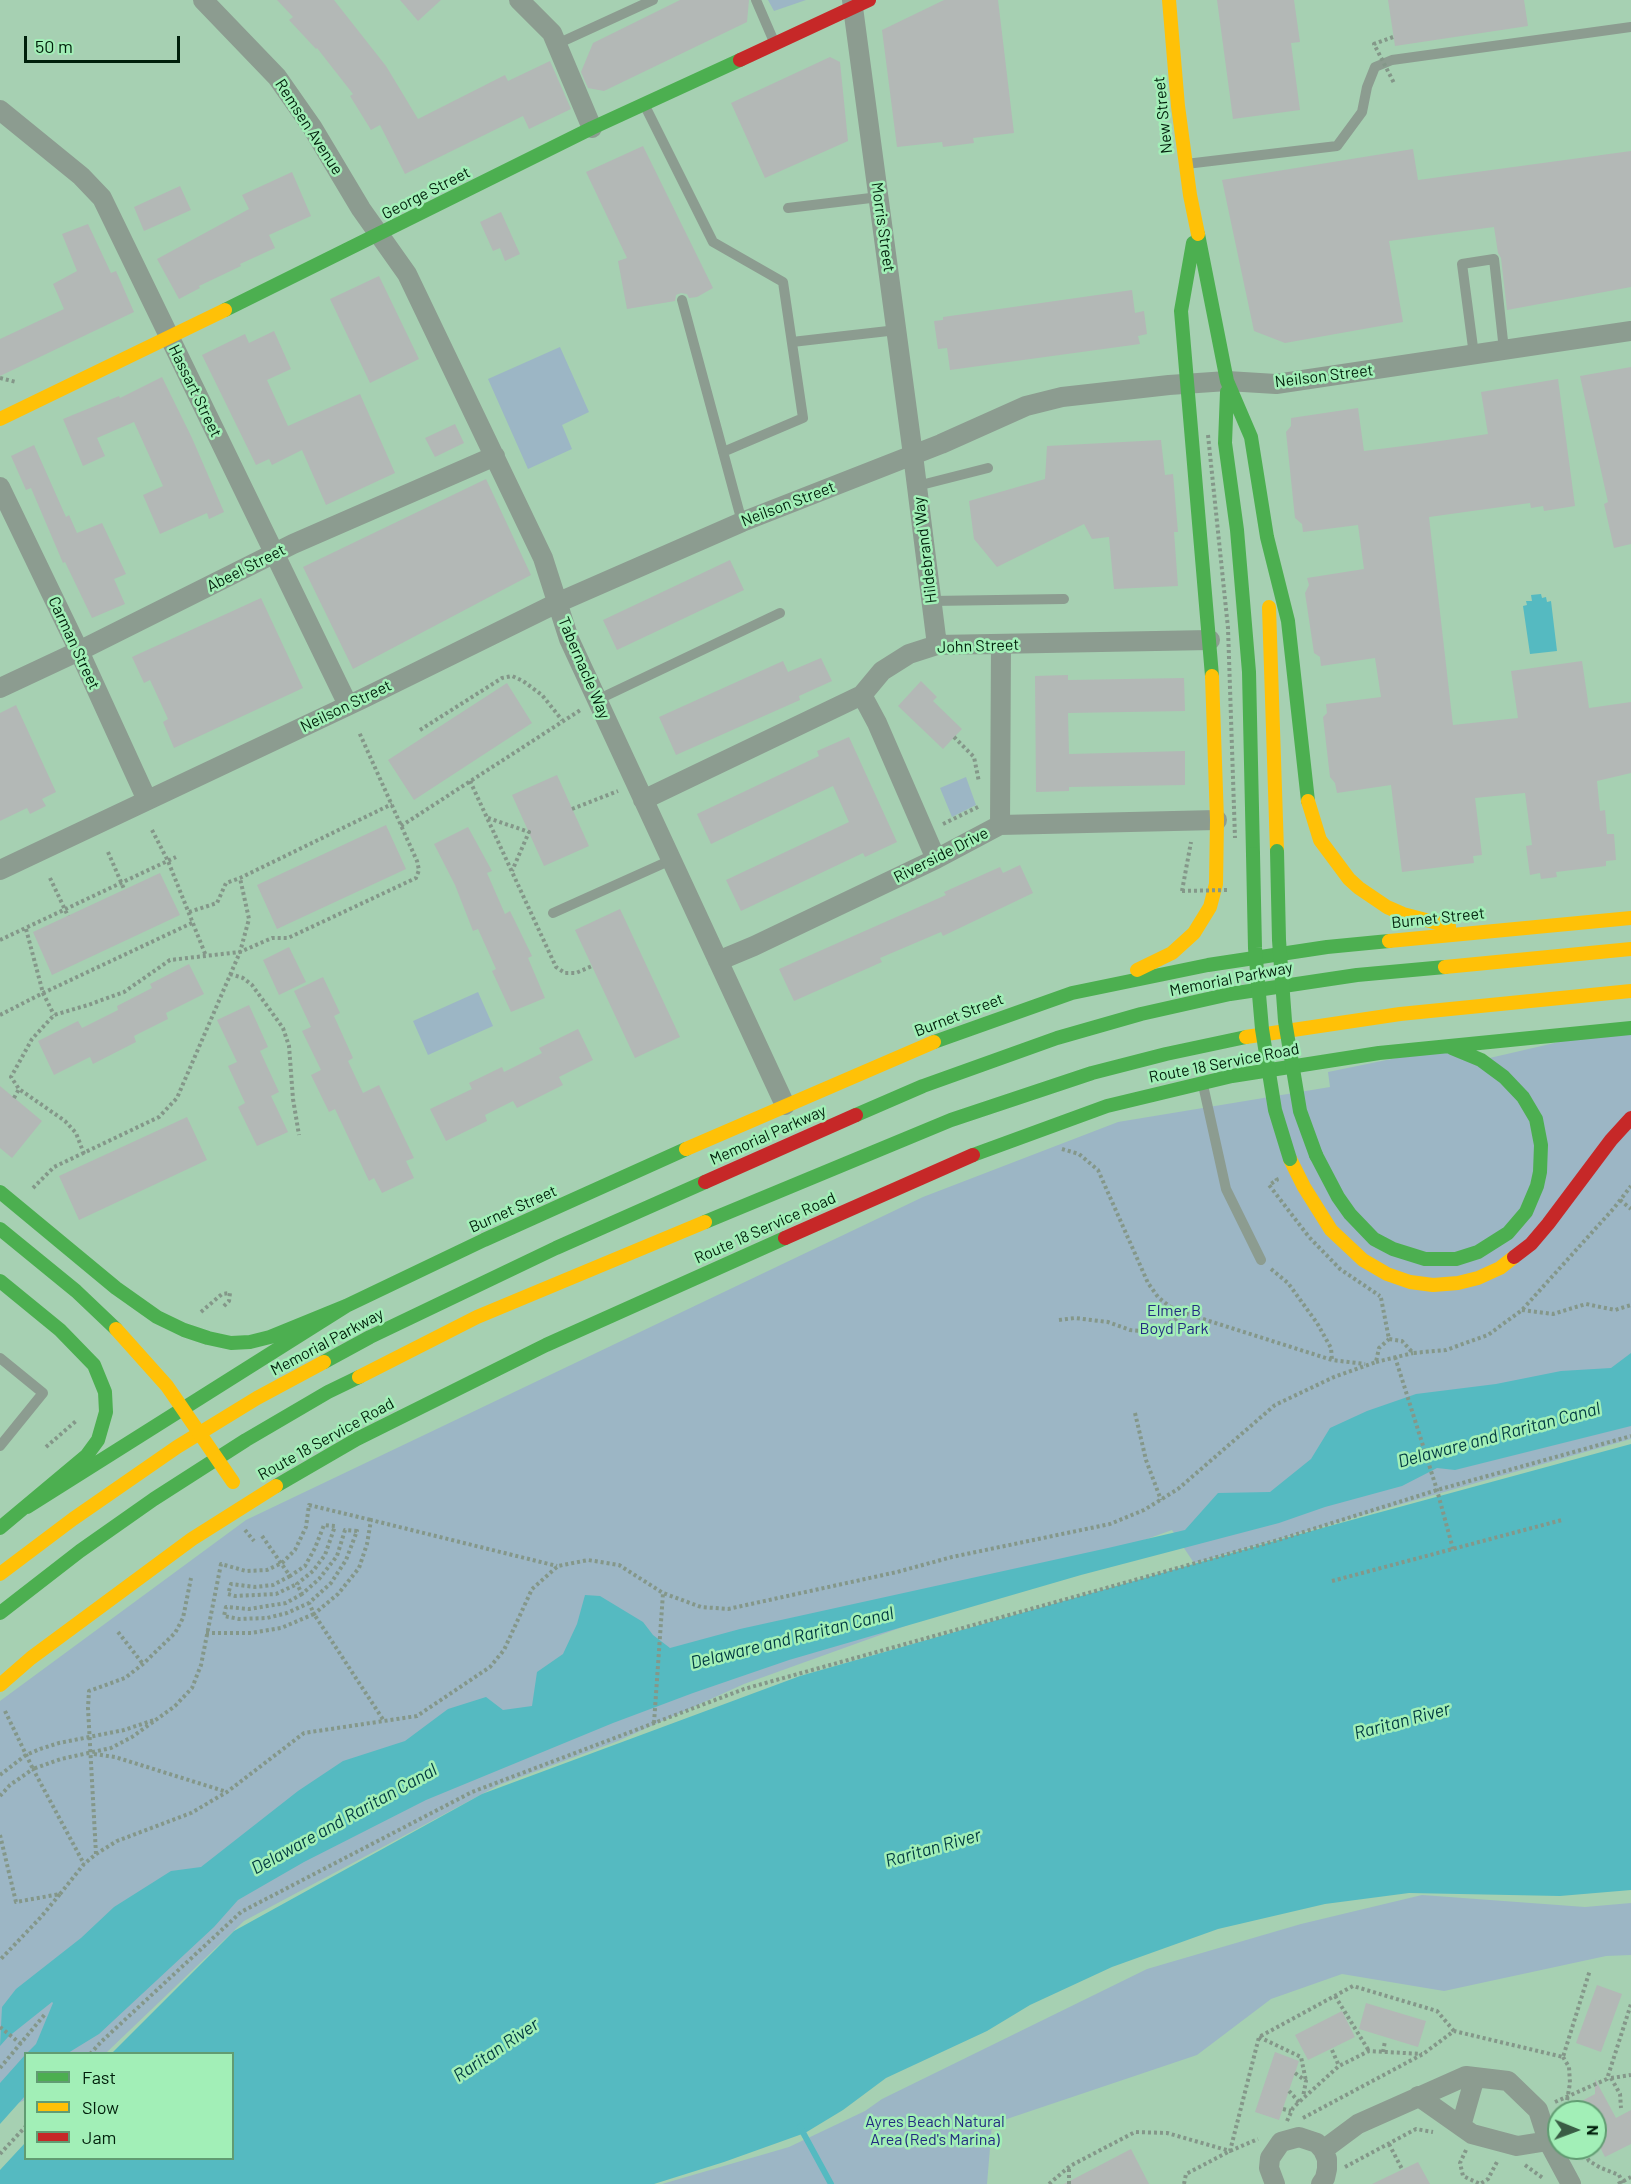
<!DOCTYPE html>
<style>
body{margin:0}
#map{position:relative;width:1631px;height:2184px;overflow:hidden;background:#a6d0b2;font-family:Barlow,sans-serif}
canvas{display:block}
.legend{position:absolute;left:24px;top:2052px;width:210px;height:108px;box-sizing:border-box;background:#a2efb7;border:2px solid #619c72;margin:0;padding:8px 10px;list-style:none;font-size:18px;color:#001f0b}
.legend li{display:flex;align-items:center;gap:12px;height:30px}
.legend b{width:30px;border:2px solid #619c72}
.north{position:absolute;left:1547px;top:2100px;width:60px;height:60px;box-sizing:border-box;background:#a2efb7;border:2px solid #619c72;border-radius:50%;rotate:91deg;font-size:16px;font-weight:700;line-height:24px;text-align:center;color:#001f0b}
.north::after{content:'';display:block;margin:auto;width:21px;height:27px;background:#3a5d45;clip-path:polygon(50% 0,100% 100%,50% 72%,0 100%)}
.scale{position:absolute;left:24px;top:36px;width:156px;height:27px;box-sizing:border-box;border:3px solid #001f0b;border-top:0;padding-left:8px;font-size:18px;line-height:21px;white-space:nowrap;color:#001f0b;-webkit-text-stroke:4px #a2efb7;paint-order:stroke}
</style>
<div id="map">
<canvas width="1631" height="2184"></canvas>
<ul class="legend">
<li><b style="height:8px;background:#4caf50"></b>Fast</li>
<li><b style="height:8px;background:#ffc107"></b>Slow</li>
<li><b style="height:8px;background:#c62828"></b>Jam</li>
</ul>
<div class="north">N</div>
<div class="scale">50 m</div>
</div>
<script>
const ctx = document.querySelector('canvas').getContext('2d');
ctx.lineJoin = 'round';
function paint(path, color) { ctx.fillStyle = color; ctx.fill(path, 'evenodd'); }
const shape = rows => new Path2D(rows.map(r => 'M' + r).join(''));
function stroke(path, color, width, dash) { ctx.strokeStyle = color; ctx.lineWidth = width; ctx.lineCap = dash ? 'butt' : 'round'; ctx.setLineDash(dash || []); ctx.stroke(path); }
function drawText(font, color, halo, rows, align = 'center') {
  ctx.font = font + ' Barlow,sans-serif'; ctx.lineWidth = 5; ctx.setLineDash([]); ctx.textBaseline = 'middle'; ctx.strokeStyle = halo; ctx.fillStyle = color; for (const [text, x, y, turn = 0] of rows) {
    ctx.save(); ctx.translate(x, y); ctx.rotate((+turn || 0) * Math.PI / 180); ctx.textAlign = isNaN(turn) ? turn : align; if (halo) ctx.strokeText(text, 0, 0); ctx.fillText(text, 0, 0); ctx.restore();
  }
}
const green = shape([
 [768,0,806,0,774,11],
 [560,347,589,412,562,425,572,449,528,469,488,379],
 [966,777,976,805,952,817,940,788],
 [478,992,493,1026,428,1055,413,1021],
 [1602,1032,1631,1035,1631,1439,1194,1563,1172,1530,744,1684,618,1741,499,1785,244,1921,106,2053,26,2054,25,2100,0,2111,0,1701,246,1520,923,1197,1118,1122,1330,1087,1328,1072,1450,1047,1481,1060],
 [1422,1895,1585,1907,1631,1903,1631,1955,1606,1956,1444,1991,1342,1974,1271,1999,1197,2055,992,2124,987,2184,662,2184,789,2147,865,2111,882,2099,1147,1969,1301,1924]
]);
const water = shape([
 [1541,594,1542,598,1546,597,1547,602,1551,601,1557,651,1530,654,1523,606,1527,605,1526,601,1532,601,1531,595],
 [1631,1353,1631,1426,1455,1470,1437,1468,1402,1486,1325,1507,1279,1523,1081,1575,789,1660,693,1693,613,1723,426,1800,304,1862,238,1900,214,1927,99,2034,68,2053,27,2053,36,2044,53,2003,52,2002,8,2037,0,2046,2,2007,16,1989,81,1938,114,1907,171,1871,201,1867,298,1791,343,1761,405,1741,448,1709,486,1697,503,1710,532,1706,537,1672,563,1654,577,1624,585,1595,600,1596,643,1622,653,1635,670,1648,740,1629,1108,1548,1185,1530,1218,1493,1270,1492,1311,1459,1330,1428,1367,1411,1416,1394,1496,1384,1561,1371,1611,1368],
 [1631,1444,1631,1890,1560,1896,1409,1893,1325,1904,1218,1929,1112,1967,1030,2005,987,2031,886,2078,843,2110,805,2133,724,2162,654,2184,0,2184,0,2170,25,2143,26,2158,232,2158,232,2054,112,2053,234,1931,482,1794,800,1676,1278,1540],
 [25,2055,25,2096,0,2124,0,2083]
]);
const stream = shape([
 [800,2127,831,2184]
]);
const building = shape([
 [277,0,334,0,386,66,418,119,505,75,508,81,550,61,571,109,529,129,523,116,405,174,380,125,371,130,350,96,353,94,317,48,316,49,289,20,293,17],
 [400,0,441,0,418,21],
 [680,0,749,0,747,22,604,91,588,88,581,72,593,43],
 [944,0,998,0,1014,133,973,138,974,143,943,147,942,142,897,147,882,30],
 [1217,0,1294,0,1300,42,1291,43,1300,110,1233,119],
 [1388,0,1524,0,1528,26,1395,46],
 [830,57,840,62,848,141,765,178,731,103],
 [643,146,713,288,697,297,689,298,687,294,681,293,676,295,675,301,627,309,618,261,627,258,586,172],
 [1413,149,1418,180,1631,151,1631,287,1507,310,1501,258,1498,253,1494,227,1389,241,1403,322,1285,343,1254,331,1222,180],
 [292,172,311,216,269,235,275,248,240,264,241,266,199,286,200,288,179,299,157,259,249,209,242,195],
 [180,186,191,210,144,231,134,207],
 [501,212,520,254,505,261,500,248,493,251,480,222],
 [88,224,111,273,116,271,134,312,0,376,0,339,64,309,53,284,77,271,62,234],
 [379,276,419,359,370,383,330,299],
 [1132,290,1135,313,1144,311,1147,334,1138,336,1140,344,950,370,947,348,938,349,934,321,943,320,943,317],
 [274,331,291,369,267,380,288,426,360,394,395,473,326,505,302,450,272,465,269,459,256,465,202,355,245,334,249,343],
 [1631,367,1631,544,1614,548,1604,504,1608,502,1580,376],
 [162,377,192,438,224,512,209,519,207,513,160,534,143,495,163,486,134,422,97,438,105,456,83,466,63,419,119,396,120,398],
 [1558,379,1575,506,1544,511,1543,506,1531,508,1530,503,1429,517,1453,725,1518,718,1511,671,1582,661,1589,708,1631,702,1631,773,1597,781,1600,811,1605,810,1607,834,1614,834,1616,860,1606,861,1606,866,1556,872,1557,877,1541,879,1540,873,1530,875,1526,846,1532,845,1525,793,1475,798,1482,855,1473,856,1474,863,1402,872,1391,785,1337,793,1335,783,1330,777,1323,717,1327,713,1326,704,1381,697,1375,658,1321,666,1320,657,1314,653,1305,593,1309,585,1307,578,1364,569,1358,525,1303,532,1302,524,1295,518,1286,432,1291,426,1291,418,1358,408,1364,451,1419,444,1488,434,1481,392],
 [455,424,464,443,435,457,425,438],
 [1161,440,1165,475,1173,474,1178,532,1174,532,1178,586,1114,589,1109,537,1092,539,1084,524,997,567,974,539,969,501,1045,479,1047,446],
 [34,445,66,517,69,515,77,533,102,523,126,574,114,579,125,604,92,618,65,562,63,563,31,488,26,490,11,456],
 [486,479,531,575,353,669,303,567],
 [730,560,744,590,617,650,603,620],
 [261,598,303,688,174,748,163,722,168,719,150,680,144,683,132,657],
 [821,658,832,681,799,696,800,700,676,755,659,717,783,661,788,672],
 [1068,675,1068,680,1184,678,1185,711,1068,713,1069,754,1185,751,1185,785,1069,787,1069,791,1036,792,1035,676],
 [921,681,937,697,933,701,962,729,943,749,898,706],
 [507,683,532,723,414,800,388,760],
 [16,705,56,792,42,799,46,806,30,814,27,808,0,821,0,713],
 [849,737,897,842,865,857,863,853,741,911,726,880,849,822,833,786,711,844,697,814,819,756,817,751],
 [557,775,589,846,544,866,512,795],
 [386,825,406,869,277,929,257,885],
 [468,827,492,871,487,873,505,914,510,911,532,956,528,958,545,998,511,1012,492,971,496,969,478,929,473,931,455,885,434,844],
 [1020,865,1033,893,943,936,941,932,880,958,882,962,794,1001,779,969,946,895,944,892,1000,867,1003,873],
 [160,873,180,915,52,975,33,932],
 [620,909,680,1037,635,1058,575,930],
 [289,947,306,982,279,995,263,960],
 [189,964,204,994,166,1013,168,1019,134,1036,136,1042,93,1064,90,1057,54,1075,38,1041,78,1021,82,1028,118,1010,117,1006,152,988,150,984],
 [323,977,340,1013,334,1016,353,1058,348,1061,363,1093,379,1085,414,1158,406,1161,414,1178,382,1193,374,1178,369,1181,335,1109,329,1112,311,1075,321,1070,302,1031,311,1027,294,991],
 [249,1005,268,1047,260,1051,279,1092,271,1096,288,1132,257,1146,238,1107,245,1103,228,1066,237,1062,217,1020],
 [578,1029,593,1060,559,1077,563,1085,517,1108,513,1101,485,1115,487,1121,446,1141,430,1109,472,1089,469,1083,502,1067,504,1072,542,1053,539,1048],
 [0,1086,42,1121,12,1158,0,1148],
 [187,1117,207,1160,79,1220,59,1176],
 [1597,1985,1622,1994,1601,2052,1576,2043],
 [1366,2003,1426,2021,1418,2047,1359,2029],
 [1342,2011,1355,2037,1308,2060,1295,2035],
 [1275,2052,1299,2061,1279,2120,1255,2112],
 [1595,2079,1616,2118,1631,2110,1631,2144,1605,2157,1595,2137,1595,2112,1561,2112,1595,2094],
 [1131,2149,1149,2184,1064,2184],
 [1418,2162,1430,2184,1372,2184]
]);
const path = shape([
 [0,378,16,382],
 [420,730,502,678,512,676,523,681,542,695,562,720],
 [954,737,974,757,979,782],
 [470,781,556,967,565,973,576,973,592,966],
 [572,809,618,791],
 [488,818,529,832,512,871],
 [943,824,980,806],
 [401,826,582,709],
 [152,830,168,861,206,956],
 [108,852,124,889],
 [50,878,68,916],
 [1182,891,1191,842],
 [189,912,217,903,226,883,240,878,392,804],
 [26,929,43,993,54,1015],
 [0,940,176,857],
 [230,974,243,978,252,985,283,1028,289,1046,293,1099,299,1135],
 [0,1015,43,993,194,922],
 [14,1098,19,1089],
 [1062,1149,1079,1154,1098,1170,1148,1283,1158,1297,1169,1306,1184,1313,1332,1360,1365,1364],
 [84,1154,76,1133,65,1121,19,1089,11,1077,32,1039,54,1015,88,1005,124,992,170,960,240,952,272,938,288,938,416,878,419,870,417,861,359,732],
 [33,1188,54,1167,159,1117,177,1098,240,952,249,919,240,878],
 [1620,1200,1631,1209],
 [1271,1269,1288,1283,1317,1323,1331,1348,1332,1360],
 [1381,1298,1389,1339,1402,1341,1413,1353,1446,1350,1488,1335,1522,1310,1614,1208,1631,1186],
 [1522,1310,1553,1314,1586,1304,1615,1310,1631,1305],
 [201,1312,222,1294,230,1293,229,1301,223,1307],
 [1059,1320,1075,1318,1108,1322,1130,1330,1142,1331,1157,1330,1184,1314],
 [1395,1357,1437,1490,1453,1549],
 [1376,1362,1413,1353],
 [1135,1413,1146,1460,1161,1500],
 [46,1447,76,1421],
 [245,1530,254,1541],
 [262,1536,290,1576,305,1566,315,1548,324,1525,335,1526,325,1555,313,1571,297,1584,302,1594,319,1579,337,1556,345,1530,357,1531,346,1560,331,1583,309,1603,314,1614,338,1594,359,1568,367,1544,371,1520,557,1566],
 [290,1576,273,1585,255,1587,231,1584,228,1594,235,1596,276,1594,297,1584],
 [1332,1581,1562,1520],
 [302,1594,286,1603,249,1609,226,1607,224,1616,239,1619,267,1618,287,1613,309,1603],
 [118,1632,143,1664],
 [206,1633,251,1633,281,1628,314,1614,384,1721],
 [5,1711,33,1769,61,1759,111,1748,132,1737,175,1706,192,1688,201,1665,221,1564,246,1571,267,1570,282,1563,295,1550,306,1527,309,1505,371,1520],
 [654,1723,663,1593],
 [94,1754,115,1757,227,1792],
 [0,1775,26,1755,40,1749,59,1743,124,1730,154,1720],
 [0,1796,10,1785,33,1769,84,1864],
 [0,1835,16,1902,60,1894,41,1917,0,1960],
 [96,1854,88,1708,89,1691,125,1678,143,1664,175,1633,183,1618,191,1578],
 [60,1894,84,1864,96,1854,117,1841,191,1813,227,1792,304,1733,417,1716,490,1667,504,1650,532,1589,558,1566,588,1560,619,1565,663,1593,701,1607,728,1609,897,1572,952,1557,1110,1524,1144,1510,1178,1489,1275,1405,1334,1377,1376,1362,1379,1348,1389,1339],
 [1335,1996,1369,2051],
 [0,2027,21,2044],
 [1259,2037,1301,2057,1306,2081],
 [1332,2050,1339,2066],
 [1383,2052,1385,2041],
 [90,2054,102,2041,241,1912,472,1792,744,1689,1278,1540,1437,1490,1631,1436],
 [1563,2057,1569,2067,1570,2083,1565,2112],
 [0,2068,46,2013],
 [1295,2073,1306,2081,1303,2097],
 [1611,2078,1620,2094,1621,2108],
 [1611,2078,1631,2075],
 [1289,2091,1299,2102],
 [1555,2102,1607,2079,1631,2004],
 [1283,2109,1291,2111],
 [1303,2118,1423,2054,1454,2031,1563,2057,1590,1970],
 [1287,2121,1293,2108,1299,2102,1339,2066,1369,2051,1422,2054],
 [1389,2144,1402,2169],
 [1582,2148,1589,2161,1601,2168,1619,2175,1623,2184],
 [1466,2150,1460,2163,1463,2176,1480,2184,1488,2179,1498,2160],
 [0,2154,26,2126],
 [1525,2165,1543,2178],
 [1345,2167,1416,2129,1433,2132],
 [1049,2184,1070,2166,1135,2132,1167,2133,1230,2151,1259,2037,1353,1986,1437,2011,1454,2031],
 [1069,2184,1069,2167],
 [1184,2184,1186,2174,1230,2151,1258,2139],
 [1618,2184,1631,2177]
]);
const lane = shape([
 [756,0,775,44],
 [557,44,653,0],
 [644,104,713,242,783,282,803,418,723,452],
 [1186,164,1337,146,1362,112,1367,87,1375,67,1392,60,1631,27],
 [788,208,879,197],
 [682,300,742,522],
 [792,342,897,330],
 [1474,355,1462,264,1494,259,1504,350],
 [917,486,988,468],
 [931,601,1064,599],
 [597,700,780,613],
 [553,913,671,860],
 [1203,1085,1226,1189,1261,1260],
 [0,1358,43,1393,0,1446]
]);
const street = shape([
 [203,0,277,77,312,127,361,209,407,274,543,558,569,639,785,1105],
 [519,0,552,33,592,128],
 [852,0,913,455,937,645],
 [0,110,81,176,102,198,348,705],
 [0,487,79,651,147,800],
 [0,688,79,651,293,544,495,456],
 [862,695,877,723,936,859],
 [643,800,862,695,882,671,909,654,937,645,1210,640],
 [1000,825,1001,645],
 [0,870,362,699,557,603,742,522,941,444,1026,406,1062,397,1169,385,1227,381,1276,384,1631,331],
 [718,961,754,946,936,859,1000,825,1217,820],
 [1418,2096,1472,2134,1517,2146,1548,2141],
 [1461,2126,1475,2077],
 [1323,2150,1358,2124,1466,2076,1508,2081,1538,2110,1548,2141,1571,2184],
 [1275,2184,1269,2168,1270,2158,1281,2142,1299,2137,1317,2143,1323,2150,1327,2159,1327,2169,1325,2178,1321,2184]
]);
const fast = shape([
 [1198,234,1227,381,1251,437,1267,537,1288,621,1308,801],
 [1193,243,1181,311,1212,676],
 [225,310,592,128,740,60],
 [1227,392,1225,443,1237,530,1249,672,1253,854],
 [934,1042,1072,993,1208,965,1327,947,1389,941],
 [856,1115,923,1086,1057,1038,1141,1014,1230,994,1357,975,1445,967],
 [973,1155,1107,1106,1232,1076,1379,1053,1631,1028],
 [1316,1155,1338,1197,1350,1214,1374,1239,1393,1249,1425,1259,1456,1259,1478,1252,1508,1233,1526,1212,1537,1186,1540,1172,1541,1145,1536,1119,1523,1097,1504,1077,1481,1060,1452,1048],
 [0,1192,116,1288,157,1317,184,1330,208,1338,231,1343,250,1342,270,1337,346,1306,484,1240,686,1149],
 [705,1222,951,1120,1092,1073,1166,1054,1246,1037],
 [0,1229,76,1291,116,1329],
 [0,1281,60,1330,94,1365,105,1392,106,1412,98,1440,87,1455,0,1528],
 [324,1362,370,1337,556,1248,705,1182],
 [276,1486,357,1439,546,1345,785,1238],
 [27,1507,346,1306],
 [0,1613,80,1551,154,1499,246,1440,328,1392,359,1377]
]);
const slow = shape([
 [1169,0,1178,106,1190,195,1198,234],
 [0,419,225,310],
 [1269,607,1277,851],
 [1308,801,1320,840,1349,879,1359,888,1387,907,1403,914,1449,926],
 [1389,941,1631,918],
 [1445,967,1631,949],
 [1137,970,1172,953,1194,933,1210,907,1216,884,1217,820,1212,676],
 [1246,1037,1400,1014,1631,991],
 [686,1149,934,1042],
 [1290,1159,1304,1187,1331,1230,1363,1260,1387,1274,1410,1282,1433,1285,1458,1283,1478,1278,1500,1268,1514,1257],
 [359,1377,477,1317,705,1222],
 [0,1574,73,1519,177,1447,257,1398,324,1362],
 [0,1685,31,1658,192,1539,276,1486]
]);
const jam = shape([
 [740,60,869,0],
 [705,1182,856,1115],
 [785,1238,973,1155],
 [1514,1257,1531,1244,1548,1224,1611,1140,1631,1118]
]);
const pathBridge = shape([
 [1393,37,1374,44,1394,83],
 [1208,435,1228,628,1235,838],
 [1182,891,1229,890],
 [1276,1178,1277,1180,1269,1185,1309,1237,1340,1269,1380,1296]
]);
const fastBridge = shape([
 [1277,851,1279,940,1285,1021,1300,1111,1316,1155],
 [1253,854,1255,948,1262,1029,1275,1110,1290,1159]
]);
const slowBridge = shape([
 [116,1329,167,1386,233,1482]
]);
const streetNames = [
 ["New Street",1163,115,-96],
 ["Remsen Avenue",309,127,57],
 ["George Street",426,193,-27],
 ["Morris Street",883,227,82],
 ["Neilson Street",1324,376,-7],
 ["Hassart Street",195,391,64],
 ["Neilson Street",788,504,-21],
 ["Hildebrand Way",925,550,-97],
 ["Abeel Street",246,568,-27],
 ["Carman Street",74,643,65],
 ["John Street",978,646,-2],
 ["Tabernacle Way",584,668,67],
 ["Neilson Street",346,706,-26],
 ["Riverside Drive",941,855,-27],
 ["Burnet Street",1438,918,-6],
 ["Memorial Parkway",1231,979,-11],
 ["Burnet Street",959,1015,-21],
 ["Route 18 Service Road",1224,1063,-11],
 ["Memorial Parkway",768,1135,-24],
 ["Burnet Street",513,1209,-24],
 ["Route 18 Service Road",765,1228,-24],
 ["Memorial Parkway",327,1342,-28],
 ["Route 18 Service Road",326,1439,-29]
];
const parkNames = [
 ["Elmer B",1174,1311],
 ["Boyd Park",1174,1329],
 ["Ayres Beach Natural",935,2122],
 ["Area (Red's Marina)",935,2140]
];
const waterNames = [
 ["Delaware and Raritan Canal",1499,1435,-15],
 ["Delaware and Raritan Canal",792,1638,-14],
 ["Raritan River",1402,1721,-15],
 ["Delaware and Raritan Canal",344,1819,-29],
 ["Raritan River",933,1848,-16],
 ["Raritan River",496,2050,-34]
];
paint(green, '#9cb6c5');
paint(water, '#55bac1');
stroke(stream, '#55bac1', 6);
paint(building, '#b3b8b6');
stroke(path, '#849789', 4, [3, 3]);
stroke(lane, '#8c9c90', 10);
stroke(street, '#8c9c90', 20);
stroke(fast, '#4caf50', 14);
stroke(slow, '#ffc107', 14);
stroke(jam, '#c62828', 14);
stroke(pathBridge, '#849789', 4, [3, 3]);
stroke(fastBridge, '#4caf50', 14);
stroke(slowBridge, '#ffc107', 14);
drawText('16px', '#001f0b', '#a2efb7', streetNames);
drawText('16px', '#232b80', '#a2efb7', parkNames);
drawText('italic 18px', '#003942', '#a2efb7', waterNames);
</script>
